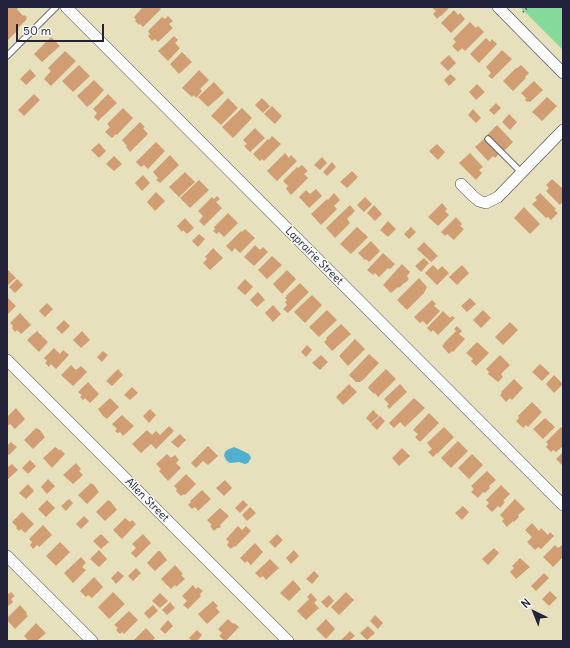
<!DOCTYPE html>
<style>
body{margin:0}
#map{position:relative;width:570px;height:648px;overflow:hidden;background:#e7e0bd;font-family:Delius,sans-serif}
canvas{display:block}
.frame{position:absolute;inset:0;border:8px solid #22223b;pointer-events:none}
.north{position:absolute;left:514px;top:592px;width:40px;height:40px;-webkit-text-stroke:3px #f6f6f2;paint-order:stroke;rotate:317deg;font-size:11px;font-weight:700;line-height:16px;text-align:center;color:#22223b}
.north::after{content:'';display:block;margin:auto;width:14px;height:18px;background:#22223b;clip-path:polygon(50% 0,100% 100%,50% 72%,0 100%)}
.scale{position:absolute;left:16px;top:24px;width:88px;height:18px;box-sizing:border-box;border:2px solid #22223b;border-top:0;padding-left:5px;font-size:12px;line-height:14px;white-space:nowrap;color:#22223b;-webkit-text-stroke:3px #f6f6f2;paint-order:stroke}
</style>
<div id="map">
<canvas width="570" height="648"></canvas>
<div class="frame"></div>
<div class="north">N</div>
<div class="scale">50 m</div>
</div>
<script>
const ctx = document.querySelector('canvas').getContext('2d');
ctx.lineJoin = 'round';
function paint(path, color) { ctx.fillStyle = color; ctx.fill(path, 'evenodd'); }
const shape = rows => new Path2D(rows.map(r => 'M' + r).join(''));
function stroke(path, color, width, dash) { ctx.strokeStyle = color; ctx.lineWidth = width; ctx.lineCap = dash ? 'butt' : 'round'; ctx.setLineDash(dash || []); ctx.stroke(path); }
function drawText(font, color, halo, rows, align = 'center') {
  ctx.font = font + ' Delius,sans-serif'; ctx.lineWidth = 3; ctx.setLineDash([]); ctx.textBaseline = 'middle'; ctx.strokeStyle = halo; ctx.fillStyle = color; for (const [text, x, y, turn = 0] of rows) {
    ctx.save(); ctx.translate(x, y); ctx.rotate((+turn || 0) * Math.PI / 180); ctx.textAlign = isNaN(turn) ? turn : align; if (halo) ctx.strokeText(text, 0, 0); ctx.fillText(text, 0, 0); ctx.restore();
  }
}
const green = shape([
 [520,7,563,7,563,50]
]);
const water = shape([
 [234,447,243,451,249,454,251,458,248,463,245,464,239,462,230,463,227,461,224,456,225,452,227,450]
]);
const building = shape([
 [7,7,19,7,17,9,23,16,24,15,27,17,26,18,27,19,18,28,19,29,7,41],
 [143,7,151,7,152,8,153,7,159,7,161,9,143,27,140,24,139,25,135,21,136,20,134,17],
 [431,7,450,7,441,16,440,16,437,19,433,14,436,11],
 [454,10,458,15,460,13,465,19,451,33,441,23],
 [168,16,173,21,169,24,173,28,158,42,155,39,152,41,148,36,150,34,148,31,162,17,165,19],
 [470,22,476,28,478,26,484,32,465,51,462,48,458,52,452,46,456,42,453,39],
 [174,36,178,40,175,43,180,48,168,61,158,51],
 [51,37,60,46,42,62,34,54],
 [486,38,490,42,492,39,497,44,479,63,470,54],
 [502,50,512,59,492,79,488,76,491,73,486,67],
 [65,51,76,61,51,86,44,79,51,71,48,68],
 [182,52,192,62,179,74,170,64],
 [449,55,456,63,448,71,440,63],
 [79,65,90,76,73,92,62,81],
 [521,65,529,73,525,77,526,78,513,91,503,81,516,68,517,68],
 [30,69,36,76,26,85,20,79],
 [199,70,209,80,200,89,202,91,196,98,194,95,192,97,182,88],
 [450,74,456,79,449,86,444,80],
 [94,80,104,90,92,103,87,107,77,96],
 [534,81,543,90,530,102,528,101,527,102,525,100,526,98,521,93],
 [214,82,224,93,208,107,198,97],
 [477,84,485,92,476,100,469,92],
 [34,94,40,100,24,116,18,110],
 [108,94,117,103,98,121,94,117,97,113,93,109],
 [547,97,557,106,542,121,532,112],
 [228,98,238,108,221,125,211,116],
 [262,98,270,106,263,113,255,105],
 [496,103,501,108,494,115,489,110],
 [272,106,282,116,275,124,264,114],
 [123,108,133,118,117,135,116,134,112,138,105,132,110,127,107,124],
 [242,108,252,118,236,135,233,138,222,127],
 [473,109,481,118,476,123,468,115],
 [509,114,517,122,510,130,502,122],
 [140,122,145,127,143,128,148,134,130,152,126,147,127,146,122,140],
 [497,125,513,142,504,151,487,135],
 [255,128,265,138,250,152,244,146,247,144,243,140],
 [272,136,281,144,264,161,262,159,260,161,253,154,268,139,269,140],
 [485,138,499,154,495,158,493,156,488,161,475,147],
 [156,142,165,151,148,169,144,165,141,167,136,162],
 [99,143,106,151,99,158,91,150],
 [437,144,445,152,438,160,429,151],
 [285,153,289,158,291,155,297,161,277,181,267,171],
 [470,153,483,167,479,170,482,173,476,180,459,163],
 [170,155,179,165,160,183,156,180,158,178,153,172],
 [114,156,122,164,114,171,106,164],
 [322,157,327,163,320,170,314,165],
 [332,162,336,167,327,176,323,172],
 [302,165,308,171,304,174,308,178,291,195,286,189,288,186,283,181,297,167,298,168],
 [352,171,358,177,347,188,340,182],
 [185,172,195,182,179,197,169,187],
 [143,175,150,183,142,191,135,183],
 [552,179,563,189,563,201,560,205,546,191,549,188,546,185],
 [199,180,209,190,190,208,180,198],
 [316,189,322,196,309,208,299,197,306,190,310,194],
 [156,192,165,201,155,211,147,202],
 [334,193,340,200,334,206,337,209,321,225,311,214,327,199,328,200],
 [540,193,556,209,554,210,558,213,551,220,548,217,546,218,532,204,537,200,535,198],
 [217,196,220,199,216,202,222,208,204,226,199,221,203,216,198,211,212,197,214,199],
 [365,197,372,204,364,212,357,205],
 [442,203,447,209,445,211,449,215,438,226,428,217],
 [350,205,355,211,347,219,350,223,335,238,326,228],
 [374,205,382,214,375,221,367,213],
 [524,207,540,224,530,234,514,218],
 [228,213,238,223,224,237,219,232,217,234,213,231,215,229,214,227],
 [456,217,462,224,460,226,464,229,454,240,447,234,445,236,441,232],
 [185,218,194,228,187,234,183,230,182,232,177,226],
 [388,221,396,229,388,237,380,230],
 [357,227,368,237,351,254,340,244],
 [411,227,416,232,409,239,404,234],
 [245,229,255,238,240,253,235,248,232,252,226,246,241,231,242,232],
 [199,234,205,239,198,247,192,241],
 [371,241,380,251,369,262,366,259,365,260,358,253],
 [424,242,438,256,431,262,417,249],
 [255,245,260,250,263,247,268,252,254,266,244,257],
 [213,248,223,258,210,270,203,263,207,259,205,257],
 [383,253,395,264,390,269,388,268,379,277,375,273,373,275,367,270],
 [272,256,282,265,267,279,258,270],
 [424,258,429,263,421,272,415,266],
 [402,264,410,272,407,276,409,279,405,283,404,283,399,288,398,287,391,293,383,285],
 [433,265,438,270,442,266,449,273,437,285,425,273],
 [462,265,469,273,457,285,449,277],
 [7,269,16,278,8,285,7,284],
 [287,270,296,279,282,294,273,284],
 [419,278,427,287,424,293,407,310,397,300],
 [17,279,23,285,15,293,9,287],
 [245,279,253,287,245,295,237,288],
 [300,283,309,292,288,313,283,309,287,305,285,302,287,300,285,298,287,296,286,296],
 [258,292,265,300,257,307,250,300],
 [312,295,322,305,305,323,294,312],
 [7,297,16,306,7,315],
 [470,298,476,304,467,312,461,306],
 [432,300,436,304,434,306,440,311,427,325,423,321,420,323,414,317],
 [47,303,53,309,45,317,39,311],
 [273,305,281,314,273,322,265,313],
 [327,310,337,320,319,337,309,327],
 [483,310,491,318,481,328,473,320],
 [443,311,450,318,452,316,455,318,438,335,433,330,431,332,427,328],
 [20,313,31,325,21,334,17,330,15,332,12,328,13,326,10,323],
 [64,320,70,326,62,334,56,328],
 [510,322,518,330,503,345,495,337],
 [341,324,351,334,332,351,324,342,327,339,326,338],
 [457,326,462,331,459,334,465,339,453,352,452,351,449,354,442,346,444,344,444,343,456,331,454,329],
 [37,331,48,342,39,352,27,340],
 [82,331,90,340,81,348,73,340],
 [355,339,365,349,348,366,339,356],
 [477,342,489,353,476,366,471,361,473,359,466,353],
 [307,345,312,350,306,357,301,352],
 [54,348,60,354,63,350,69,355,56,369,51,364,49,367,45,363,47,361,44,358],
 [103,351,108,355,102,362,97,357],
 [369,354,379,363,364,379,360,382,356,382,349,375],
 [321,355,328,362,320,370,312,363],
 [500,355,510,365,501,374,503,377,498,382,488,374,489,372,486,369],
 [540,364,550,373,542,381,532,372],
 [71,365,76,370,81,366,87,372,73,386,61,375],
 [118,369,123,375,112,386,106,381],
 [386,369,396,379,378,397,375,393,374,394,368,388,369,387,368,387],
 [554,375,563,384,554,393,546,384],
 [514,379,523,388,512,400,510,398,506,402,500,395,502,393,501,392],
 [88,382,99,394,90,403,85,398,83,400,80,397,82,395,78,392],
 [349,384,357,392,343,405,336,397],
 [400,384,407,392,389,409,387,406,389,404,384,399],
 [132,387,138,393,130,400,124,395],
 [110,398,119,407,107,419,103,416,98,409],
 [414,398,425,408,405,427,400,422,394,428,389,423],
 [532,402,542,412,528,427,526,425,523,428,516,421,519,418,518,416],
 [16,408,25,419,15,429,10,424,7,426,7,417],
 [150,409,156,415,149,423,143,416],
 [373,410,379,416,371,423,366,418],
 [429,413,439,423,420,442,415,437,418,434,413,430],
 [122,415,134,426,123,436,120,432,118,433,115,431,117,429,112,424],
 [380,416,385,421,377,430,371,424],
 [545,418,555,427,543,439,533,429],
 [169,426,174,431,156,449,151,444,141,453,132,444,147,430,152,435,156,431,160,435],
 [444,427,454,437,437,454,437,453,433,457,428,452,432,449,427,443],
 [561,427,563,429,563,446,556,452,553,450,551,452,546,447,548,444,546,442],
 [36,428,40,430,45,437,33,449,24,440],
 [180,434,186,440,178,448,171,442],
 [458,441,468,451,451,468,441,458],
 [11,442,17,447,9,455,7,453,7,446],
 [208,446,218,456,208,465,203,461,196,468,191,463],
 [55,447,58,449,59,451,60,449,65,454,52,468,43,458],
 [402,448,410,456,399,466,392,458],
 [563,452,563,466,556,459],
 [167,454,171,458,175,455,179,460,176,463,181,468,168,481,159,471,161,469,156,464],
 [472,454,483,465,469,479,458,468],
 [30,460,36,466,28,474,22,468],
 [76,463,81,469,79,471,83,475,73,484,63,475],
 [12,464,18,470,8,479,7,477,7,468],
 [487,471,496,480,489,486,490,488,485,493,483,492,478,498,471,492,474,489,471,486],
 [186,474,196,484,185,495,184,494,181,496,176,491,177,489,174,486],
 [48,479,55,486,47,494,41,487],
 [225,480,232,488,224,496,216,488],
 [91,483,94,485,99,492,87,504,78,495],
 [28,484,34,491,26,499,19,493],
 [501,485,510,494,503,501,505,502,500,508,498,506,492,512,486,506,489,503,486,500],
 [202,490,211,499,198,511,195,507,192,509,188,505,191,502,190,501],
 [69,499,73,503,66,511,61,506],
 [515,499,525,509,518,515,519,517,514,522,513,521,507,527,502,521,504,519,500,515],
 [47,500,55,508,46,517,38,509],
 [108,500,111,502,117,510,105,521,96,512],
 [243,500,248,505,240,513,235,508],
 [463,506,469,512,462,520,455,513],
 [250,507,256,513,247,521,242,515],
 [220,508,229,516,220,525,221,527,219,528,217,528,214,531,210,526,212,525,207,520],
 [22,512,34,524,25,533,21,529,19,531,16,528,17,527,12,522],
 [84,516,89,521,81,529,76,524],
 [125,518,130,522,132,520,136,524,122,539,113,530],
 [532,523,539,531,541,528,548,535,550,532,554,536,541,549,538,547,535,550,527,542,532,537,525,530],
 [43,525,52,535,39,547,37,545,33,549,30,545,32,542,29,539],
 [238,526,242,530,246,526,251,531,235,547,234,546,231,549,227,545,229,542,226,539],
 [101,534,109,542,101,549,93,541],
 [143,534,151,543,136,558,131,553,136,548,132,544],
 [277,534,283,540,275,548,269,542],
 [60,542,70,552,56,566,46,556],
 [255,543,263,552,251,565,247,561,245,563,240,558],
 [555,545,558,548,562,545,563,546,563,557,553,567,543,557],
 [494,548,499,553,488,565,482,559],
 [99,550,107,559,99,567,90,559],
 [294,550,299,556,291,564,286,558],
 [158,551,160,551,167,560,155,571,147,563],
 [81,557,86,563,82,567,86,570,73,583,64,573],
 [520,558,530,567,516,579,510,572,514,568,512,566],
 [270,559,279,568,266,580,263,576,260,578,255,573],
 [175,565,183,574,181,575,185,579,176,587,175,585,171,589,161,579],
 [136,568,141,573,133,581,128,576],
 [118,571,124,576,116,584,111,578],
 [314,571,319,576,312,584,306,579],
 [544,573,549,578,536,591,531,586],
 [94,577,103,587,92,598,88,595,86,597,80,591],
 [293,580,301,589,289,601,280,593],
 [193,585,196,589,198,587,203,591,200,594,201,596,188,609,183,605,187,601,182,596],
 [550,591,557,598,549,606,542,599],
 [7,592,9,594,11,592,15,596,11,599,13,602,7,607],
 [113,592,125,604,109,619,98,607],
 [346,592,354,600,339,615,331,607],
 [160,593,168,601,160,608,152,601],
 [311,593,317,600,314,603,319,608,306,620,297,611,309,599,307,597],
 [329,595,334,601,327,608,321,602],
 [213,601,218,606,216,608,220,612,207,624,198,614],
 [170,602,175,608,167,615,162,610],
 [20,605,27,613,26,614,28,616,15,629,7,620,7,618],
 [153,605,158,611,149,619,144,613],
 [129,611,138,620,124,634,122,632,120,634,116,630,118,628,114,625],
 [375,615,383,623,378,629,370,621],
 [228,619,233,624,234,623,239,627,226,641,225,641,219,636,222,633,218,629],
 [326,619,335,629,326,639,316,629],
 [168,620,173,626,165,634,160,629],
 [36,623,46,633,37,641,29,641,24,636],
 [368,626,375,633,367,640,360,633],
 [146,628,155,638,152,641,133,641],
 [197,630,202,635,197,641,192,641,189,638],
 [350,631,355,636,350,640,351,641,340,641]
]);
const path = shape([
 [523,12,528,7]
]);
const service = shape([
 [7,56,56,7],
 [488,139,521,172]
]);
const minor = shape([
 [66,7,563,505],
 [498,7,563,73],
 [461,184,473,196,479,201,486,203,498,197,563,130],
 [7,360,288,641],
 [7,556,92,641]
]);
const streetNames = [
 ["Laprairie Street",314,256,45],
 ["Allen Street",147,500,45]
];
paint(green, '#85d99b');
paint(water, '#4fb1ce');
paint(building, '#d19e74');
stroke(service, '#403e4e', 7);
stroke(minor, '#403e4e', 12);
stroke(path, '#403e4e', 2, [1, 3]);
stroke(service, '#fff', 5.5);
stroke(minor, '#fff', 11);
drawText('11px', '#22223b', '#f6f6f2', streetNames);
</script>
